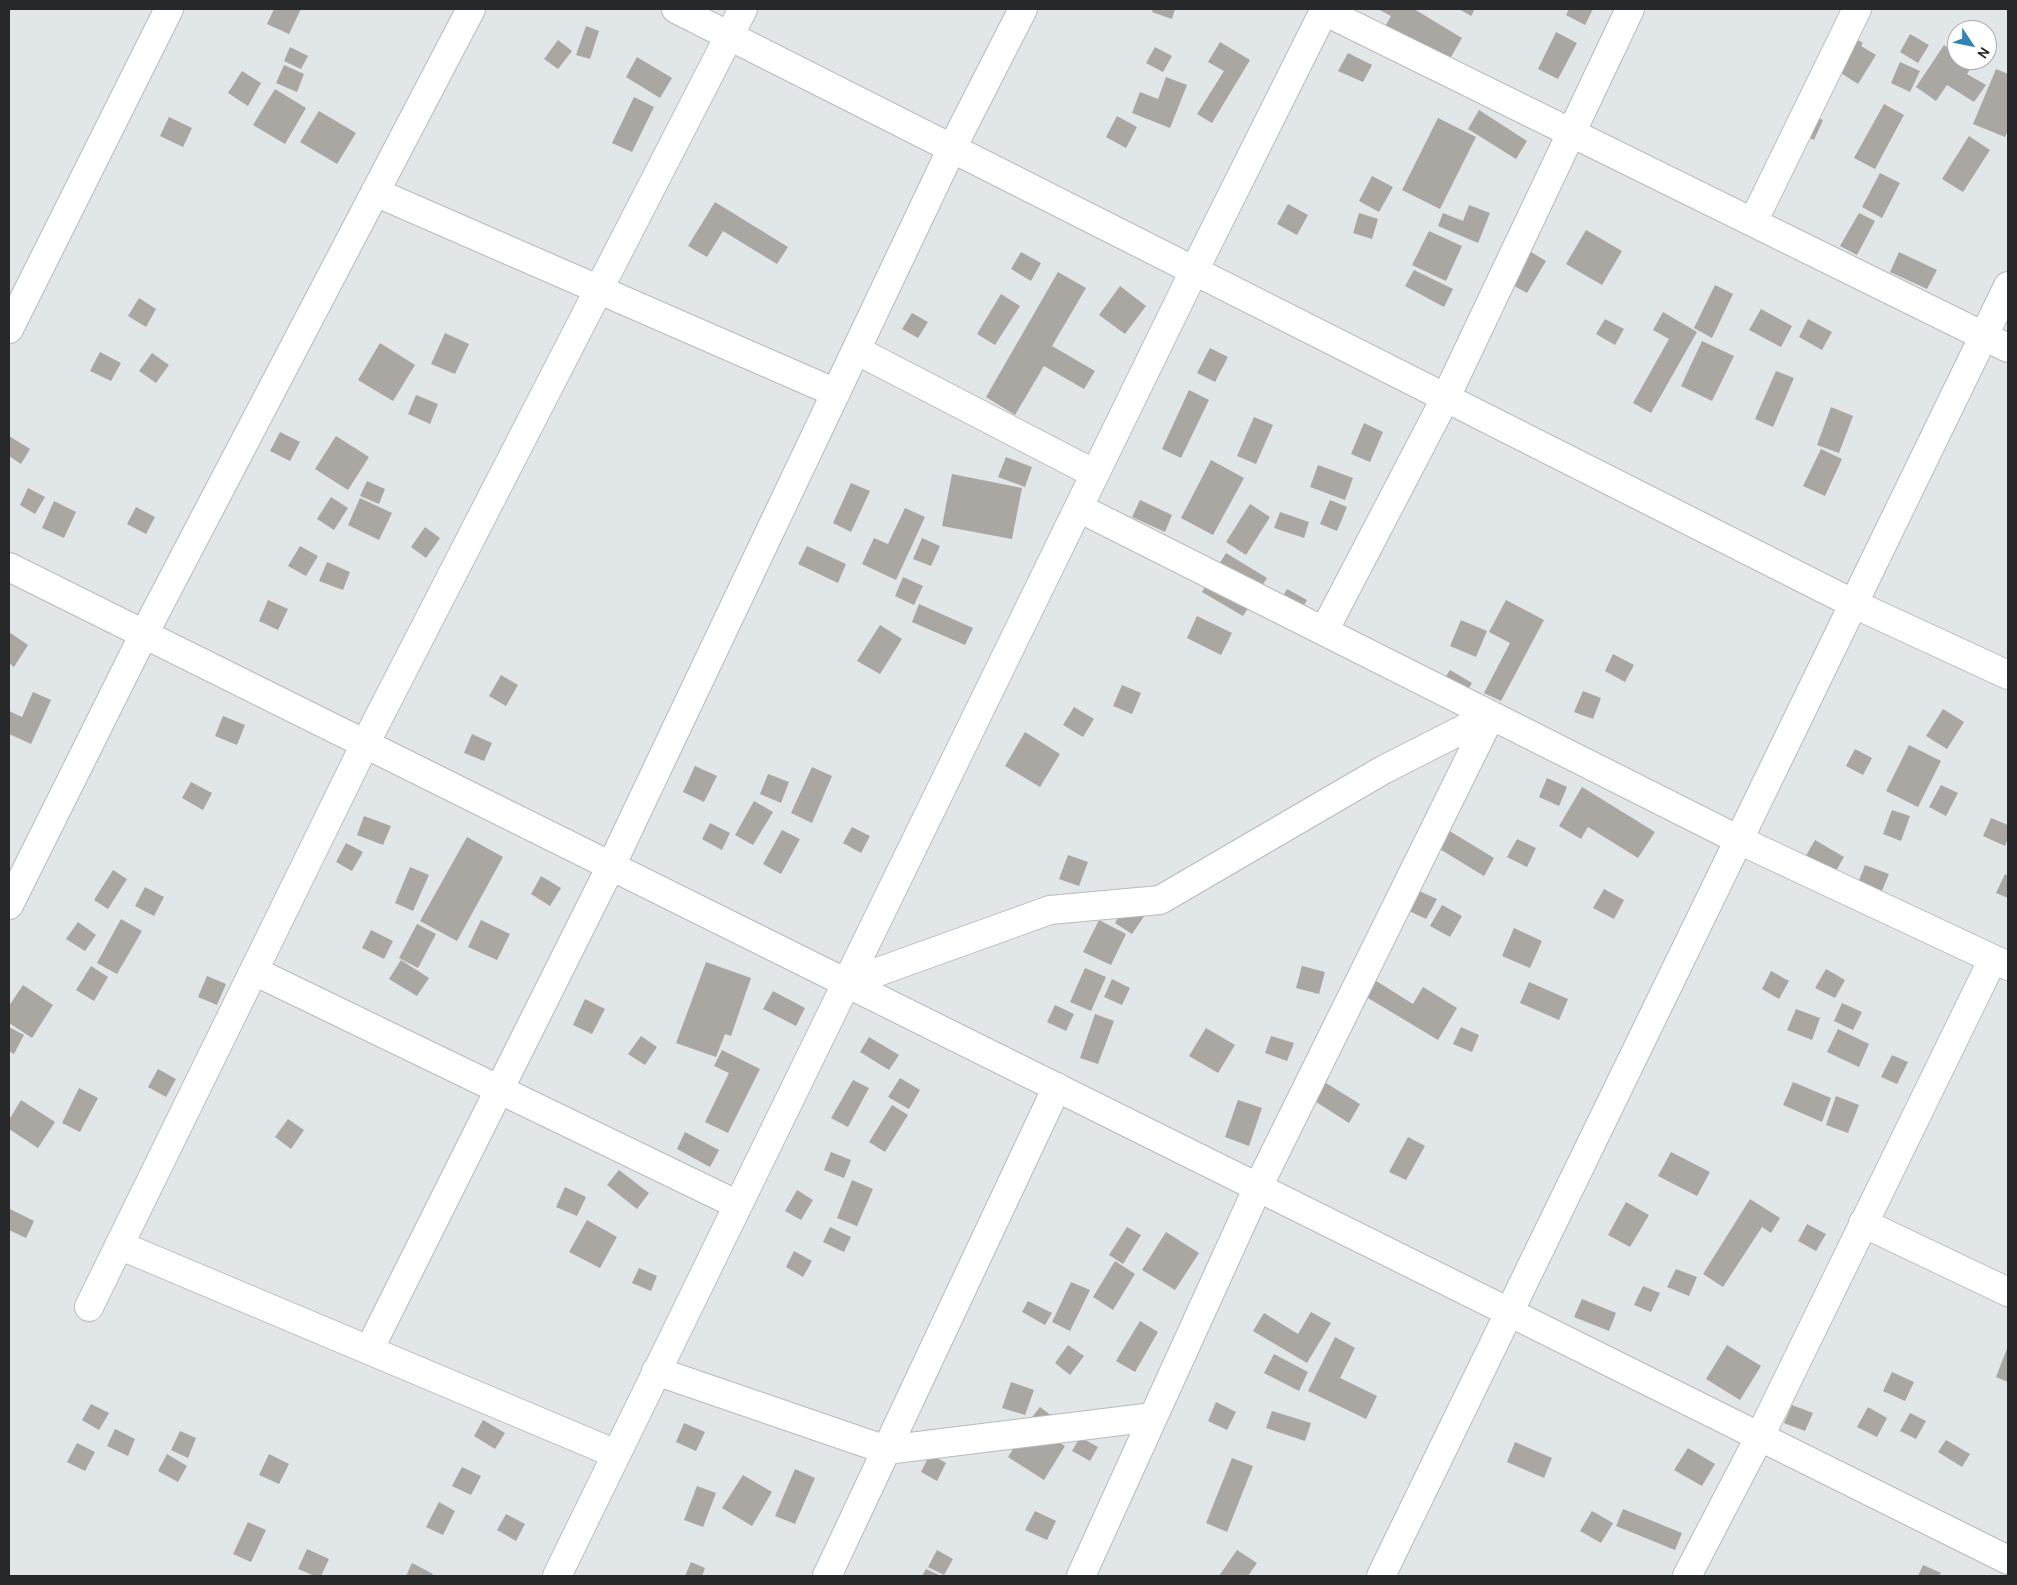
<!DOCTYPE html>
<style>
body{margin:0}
#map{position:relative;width:2017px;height:1585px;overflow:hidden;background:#e1e6e9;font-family:Cabin,sans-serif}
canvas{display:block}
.frame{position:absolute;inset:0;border:10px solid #27282a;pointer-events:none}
.north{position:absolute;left:1947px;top:20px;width:50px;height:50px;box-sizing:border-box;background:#fff;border:1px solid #a9a9aa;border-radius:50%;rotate:124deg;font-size:14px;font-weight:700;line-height:20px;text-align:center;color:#27282a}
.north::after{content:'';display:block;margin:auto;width:18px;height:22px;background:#3183b4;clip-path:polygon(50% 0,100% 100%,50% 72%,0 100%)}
</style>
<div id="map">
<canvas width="2017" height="1585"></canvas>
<div class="frame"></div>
<div class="north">N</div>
</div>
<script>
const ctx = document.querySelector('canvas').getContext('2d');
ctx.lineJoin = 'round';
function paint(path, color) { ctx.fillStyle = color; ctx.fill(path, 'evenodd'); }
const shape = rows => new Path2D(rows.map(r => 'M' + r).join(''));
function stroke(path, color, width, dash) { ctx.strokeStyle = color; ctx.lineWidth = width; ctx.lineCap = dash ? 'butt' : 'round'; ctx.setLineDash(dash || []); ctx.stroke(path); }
const building = shape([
 [274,9,301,9,289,34,267,24],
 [1153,9,1175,9,1172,19,1152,12],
 [1378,9,1414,9,1462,38,1444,69,1382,32,1391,16],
 [1459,9,1475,9,1471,16],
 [1569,9,1593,9,1585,25,1566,15],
 [586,26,599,31,590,59,576,55],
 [1556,32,1577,43,1558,79,1538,69],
 [1844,32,1863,43,1861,46,1876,55,1858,84,1825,63],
 [1910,34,1929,45,1918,63,1900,52],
 [558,40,572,51,558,69,544,59],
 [1220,42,1250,60,1212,123,1197,114,1224,71,1208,62],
 [1944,45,1957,54,1957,60,1976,60,1967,74,1986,85,1974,102,1947,85,1936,101,1916,87],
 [290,47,308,56,301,69,284,61],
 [1155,47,1172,56,1163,72,1146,63],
 [1348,53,1372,65,1363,82,1338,71],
 [637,57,672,78,660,98,626,77],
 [1900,62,1920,71,1910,92,1891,83],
 [284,65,304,74,297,92,276,83],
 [1996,69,2008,74,2008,131,2005,137,1973,124],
 [242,71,261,83,248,106,228,93],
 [1166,77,1187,85,1170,128,1132,113,1140,92,1158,99],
 [275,89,306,108,285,144,253,125],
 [634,97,654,107,632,152,612,143],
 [1884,104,1904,115,1875,169,1854,158],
 [1479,110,1527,141,1516,159,1468,129],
 [1801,110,1823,120,1814,140,1792,130],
 [319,111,356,133,337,164,300,142],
 [1117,116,1137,127,1126,148,1106,137],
 [169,117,192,128,183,147,160,136],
 [1438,118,1476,137,1440,209,1402,190],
 [1969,136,1990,150,1963,192,1942,179],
 [1880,173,1900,183,1882,218,1862,207],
 [1372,176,1393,187,1379,212,1359,201],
 [715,202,788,247,777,264,723,231,707,257,688,246],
 [1288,204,1308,215,1297,235,1277,224],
 [1469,205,1490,213,1478,243,1438,226,1443,213,1463,221],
 [1359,213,1378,219,1372,239,1353,233],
 [1859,213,1875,221,1857,255,1840,246],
 [1586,230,1622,251,1602,285,1566,264],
 [1429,231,1462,246,1446,281,1412,265],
 [1526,249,1546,261,1527,293,1507,282],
 [1021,252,1041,263,1031,281,1011,269],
 [1899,252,1937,270,1927,289,1890,272],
 [1414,270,1453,289,1444,307,1405,286],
 [1058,272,1086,288,1052,346,1095,371,1084,389,1044,366,1015,415,986,397],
 [1715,285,1733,294,1712,338,1694,328],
 [1120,286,1146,306,1125,334,1099,315],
 [1001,294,1020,306,995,345,977,334],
 [139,298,156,309,146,327,128,316],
 [1761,309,1792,326,1781,347,1749,330],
 [1663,312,1697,332,1651,413,1633,403,1669,339,1653,330],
 [912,313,928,322,918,338,902,329],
 [1605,319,1624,329,1615,345,1596,334],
 [1808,319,1832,332,1822,350,1799,337],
 [445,333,469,344,455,374,431,364],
 [1702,341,1734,356,1712,401,1681,386],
 [380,343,415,365,393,401,358,380],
 [1210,348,1228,357,1215,382,1197,373],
 [100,352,121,363,111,381,90,371],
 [152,353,169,365,156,383,139,371],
 [1776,371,1794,378,1773,427,1755,419],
 [1189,390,1209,400,1181,458,1162,449],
 [416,395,438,404,430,424,408,414],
 [1831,407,1853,416,1839,453,1817,445],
 [1254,417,1273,425,1256,464,1237,456],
 [1364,423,1383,432,1370,462,1351,454],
 [280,432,300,442,290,461,270,451],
 [9,436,30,449,21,464,9,456],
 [336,436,369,457,348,490,315,469],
 [1821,449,1842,459,1825,496,1803,486],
 [1006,457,1032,467,1025,487,998,477],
 [1211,460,1244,478,1213,535,1181,518],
 [1318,465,1353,478,1345,500,1310,487],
 [952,474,1022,488,1012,539,942,526],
 [367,481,385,489,379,504,360,496],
 [851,483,870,491,851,532,833,523],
 [28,488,45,497,35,514,20,505],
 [331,497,348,508,334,530,317,519],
 [360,498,392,513,379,540,348,525],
 [1140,500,1172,515,1165,532,1132,517],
 [1330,500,1347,507,1337,531,1320,524],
 [54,501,76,512,64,538,42,528],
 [1250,504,1270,517,1246,555,1226,542],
 [136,507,155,517,146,534,127,524],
 [905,508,925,517,896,580,862,564,874,538,888,544],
 [1280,512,1309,522,1304,538,1274,528],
 [425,527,440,538,426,558,411,547],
 [922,538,940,546,931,566,913,559],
 [300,546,318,556,306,576,288,566],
 [807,546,846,564,838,583,798,564],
 [1226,553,1267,578,1243,616,1202,592],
 [327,562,350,572,343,590,319,581],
 [903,577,923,586,914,605,895,596],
 [1287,589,1307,600,1296,619,1277,607],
 [268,600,288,609,278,630,259,621],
 [1506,600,1544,620,1501,701,1484,693,1510,643,1489,632],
 [919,604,973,628,965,645,912,622],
 [1197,616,1232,633,1221,655,1187,638],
 [1461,620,1487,631,1476,657,1450,646],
 [880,625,902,639,880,674,857,661],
 [9,632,28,645,14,667,9,663],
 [1613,654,1634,665,1625,682,1605,671],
 [1450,670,1472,683,1463,698,1441,684],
 [501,675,518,685,506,706,489,696],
 [1122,685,1141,693,1132,714,1113,706],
 [1583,691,1601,698,1593,719,1574,712],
 [33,692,51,700,31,744,9,734,9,711,22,717],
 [1074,707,1094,719,1083,737,1063,725],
 [1943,709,1964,722,1947,749,1926,736],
 [223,716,245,725,237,745,215,736],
 [1025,732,1060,754,1040,787,1005,766],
 [472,734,492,743,484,761,464,753],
 [1909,745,1941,761,1918,807,1886,791],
 [1855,749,1872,758,1863,775,1846,766],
 [695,766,717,776,704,802,683,792],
 [812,767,832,776,812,823,791,813],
 [768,774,789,782,781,803,760,794],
 [1547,778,1567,787,1559,806,1539,797],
 [191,782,212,793,203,810,182,798],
 [1941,785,1958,793,1946,816,1929,807],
 [1582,787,1655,832,1638,858,1588,827,1581,839,1559,826],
 [754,801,773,812,753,845,735,835],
 [1892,810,1910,816,1901,841,1883,834],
 [364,816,391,826,383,845,357,835],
 [1991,818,2008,825,2008,838,2005,846,1983,836],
 [710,823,730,833,722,850,702,839],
 [852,827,870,836,861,853,843,843],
 [782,830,800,839,781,874,763,864],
 [1448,830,1494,858,1484,876,1438,848],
 [467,837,503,857,457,941,420,921],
 [1517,839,1536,848,1527,867,1507,857],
 [1815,840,1844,857,1833,876,1804,859],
 [346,843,363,852,352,871,336,862],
 [1068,855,1088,862,1079,886,1059,879],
 [1865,865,1889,874,1881,893,1858,883],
 [410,867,429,875,413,911,395,903],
 [113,870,127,879,108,909,94,900],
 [2005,874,2008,876,2008,898,1996,893],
 [541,876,561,888,550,906,531,894],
 [145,887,164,897,154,916,135,906],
 [1604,889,1624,900,1614,919,1593,908],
 [1417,890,1437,899,1426,919,1407,910],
 [1127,903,1145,915,1132,934,1115,923],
 [1442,905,1462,916,1450,937,1430,926],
 [121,919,142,931,117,974,97,963],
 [481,920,510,934,497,960,468,947],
 [1099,920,1126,934,1111,965,1083,952],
 [78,922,96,935,85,951,66,939],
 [417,924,436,934,418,968,399,958],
 [1514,928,1542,941,1530,968,1502,956],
 [371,930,393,941,384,959,362,948],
 [401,960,429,978,417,996,389,979],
 [706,962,751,978,731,1036,725,1034,716,1057,676,1043],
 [91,966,108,977,94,1001,76,990],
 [1302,966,1325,972,1319,994,1296,988],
 [1085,968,1106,977,1091,1011,1070,1002],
 [1826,969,1845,980,1835,998,1815,988],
 [1771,971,1789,981,1779,999,1762,989],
 [207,976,226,984,217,1005,198,997],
 [1112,979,1130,988,1122,1005,1104,997],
 [1373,979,1413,1004,1423,987,1457,1008,1438,1040,1363,995],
 [1529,982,1568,999,1559,1020,1520,1003],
 [23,985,53,1005,32,1038,9,1023,9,1006],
 [773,991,805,1008,796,1026,763,1009],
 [585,999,605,1009,592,1034,573,1025],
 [1842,1003,1862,1012,1853,1030,1834,1021],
 [1055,1005,1074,1014,1066,1031,1047,1022],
 [1796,1009,1820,1018,1812,1040,1787,1030],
 [1095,1014,1114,1021,1098,1064,1080,1058],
 [9,1027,24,1035,14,1054,9,1051],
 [1461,1027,1479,1035,1472,1052,1453,1044],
 [1206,1028,1235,1045,1218,1073,1189,1056],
 [1838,1029,1869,1044,1859,1067,1827,1052],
 [641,1036,657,1047,645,1065,628,1054],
 [1271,1036,1294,1043,1287,1061,1265,1053],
 [869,1037,899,1055,889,1070,860,1052],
 [722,1050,760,1069,728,1133,705,1122,729,1073,714,1066],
 [1892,1055,1908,1062,1897,1084,1881,1077],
 [158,1069,176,1079,166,1097,148,1087],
 [900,1078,920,1090,909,1109,888,1097],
 [853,1080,869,1088,848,1127,831,1118],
 [1321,1080,1360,1104,1349,1123,1310,1098],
 [1793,1082,1831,1098,1822,1122,1783,1105],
 [79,1088,98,1098,80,1132,62,1123],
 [1836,1096,1859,1105,1848,1133,1826,1125],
 [21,1100,55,1122,38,1148,9,1129,9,1120],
 [1238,1100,1262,1108,1249,1146,1225,1137],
 [892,1105,908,1115,885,1152,869,1142],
 [288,1119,304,1130,291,1149,275,1137],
 [685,1132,719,1150,710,1167,677,1149],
 [1408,1137,1425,1146,1406,1180,1389,1172],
 [831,1152,851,1160,844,1178,824,1170],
 [1671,1152,1710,1172,1697,1196,1658,1176],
 [619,1170,649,1193,637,1209,607,1185],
 [852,1180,873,1189,857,1226,837,1218],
 [565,1187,586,1197,577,1216,556,1207],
 [797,1190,813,1200,801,1220,785,1211],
 [1750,1199,1780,1218,1771,1233,1762,1227,1723,1287,1703,1274],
 [1626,1202,1649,1215,1630,1247,1608,1235],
 [10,1209,34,1221,26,1238,9,1230,9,1212],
 [587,1220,617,1237,600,1268,569,1252],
 [1807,1224,1826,1234,1816,1251,1798,1241],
 [830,1227,851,1237,844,1252,823,1242],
 [1127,1227,1141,1235,1123,1264,1109,1255],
 [1166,1232,1199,1253,1175,1290,1142,1270],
 [794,1251,812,1261,803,1277,786,1267],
 [1115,1261,1135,1274,1113,1310,1093,1297],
 [639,1268,657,1276,651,1291,632,1283],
 [1676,1269,1697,1277,1689,1296,1667,1287],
 [1071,1282,1090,1290,1070,1331,1052,1322],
 [1643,1286,1660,1293,1651,1312,1634,1305],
 [1582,1299,1616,1313,1609,1331,1574,1317],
 [1028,1301,1052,1313,1045,1325,1022,1312],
 [1311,1312,1331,1323,1307,1363,1253,1331,1264,1313,1298,1334],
 [1140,1321,1158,1332,1135,1372,1116,1361],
 [1335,1337,1355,1348,1340,1378,1377,1396,1366,1419,1308,1391],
 [1068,1345,1084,1356,1070,1375,1055,1363],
 [1727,1345,1761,1366,1740,1400,1706,1379],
 [2008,1346,2008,1382,1996,1377],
 [1274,1354,1308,1372,1299,1391,1264,1373],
 [1892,1372,1914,1382,1905,1401,1883,1391],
 [1011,1382,1034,1390,1025,1415,1002,1408],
 [1216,1402,1236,1412,1227,1430,1208,1421],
 [91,1404,109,1413,99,1430,82,1420],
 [1792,1405,1813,1413,1805,1431,1784,1423],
 [1040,1407,1057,1420,1030,1420],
 [1868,1407,1887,1418,1877,1437,1857,1427],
 [1272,1411,1311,1423,1305,1441,1266,1428],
 [1910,1413,1926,1421,1916,1439,1900,1431],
 [483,1420,505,1433,495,1449,474,1436],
 [684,1423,705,1432,696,1451,676,1442],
 [1029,1424,1065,1446,1044,1480,1008,1457],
 [115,1429,135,1439,128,1456,107,1446],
 [180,1431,196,1438,188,1458,171,1450],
 [1080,1437,1098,1447,1090,1461,1072,1451],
 [1946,1440,1970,1454,1962,1467,1938,1452],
 [1515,1442,1552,1458,1544,1478,1507,1462],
 [77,1443,95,1452,85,1471,67,1462],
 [1688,1448,1715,1464,1702,1486,1674,1470],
 [167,1454,187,1466,178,1482,158,1471],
 [269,1454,289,1464,279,1484,259,1475],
 [930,1454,946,1463,937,1481,921,1472],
 [1232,1458,1253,1466,1227,1532,1206,1523],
 [462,1467,481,1476,471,1495,452,1486],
 [795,1469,815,1478,795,1524,775,1516],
 [743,1475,772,1492,752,1526,722,1508],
 [697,1486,716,1493,703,1527,684,1520],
 [439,1502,455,1511,443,1535,426,1527],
 [1623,1509,1682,1533,1675,1550,1616,1526],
 [1035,1511,1056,1521,1047,1540,1025,1530],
 [1592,1511,1613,1523,1601,1543,1580,1531],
 [506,1514,525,1524,516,1541,497,1530],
 [248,1522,266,1530,251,1562,233,1554],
 [307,1549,329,1559,321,1576,315,1576,298,1569],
 [937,1550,953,1559,944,1575,928,1567],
 [1237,1550,1257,1563,1248,1576,1219,1576],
 [691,1562,705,1568,702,1576,685,1576],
 [412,1563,433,1574,432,1576,406,1576],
 [1923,1565,1941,1573,1939,1576,1918,1576],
 [926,1569,941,1576,922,1576]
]);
const minor = shape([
 [1324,11,2008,348],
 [375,192,836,393],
 [1753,222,1857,9],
 [9,329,169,9],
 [856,350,1095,474],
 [1079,508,1739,840,2008,966],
 [9,567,2008,1560],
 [1324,631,1446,397,1630,9],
 [9,905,144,634,471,9],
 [254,971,738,1205],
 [847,983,1050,910,1160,900,1383,770,1491,715,1258,1187,1081,1576],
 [1863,1223,2008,1292],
 [119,1245,616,1454],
 [89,1307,365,744,743,9],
 [369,1350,611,866,952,148,1023,9],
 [656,1371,886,1450,1153,1417],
 [557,1576,1194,271,1325,9],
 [827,1576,1057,1087],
 [1381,1576,2008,286],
 [1687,1576,1760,1436,1993,959]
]);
const tertiary = shape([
 [676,9,1854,604,2008,675]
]);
paint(building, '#aaa6a2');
stroke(minor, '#b6bbbe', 30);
stroke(tertiary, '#b6bbbe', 30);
stroke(minor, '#fff', 28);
stroke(tertiary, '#fff', 28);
</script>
